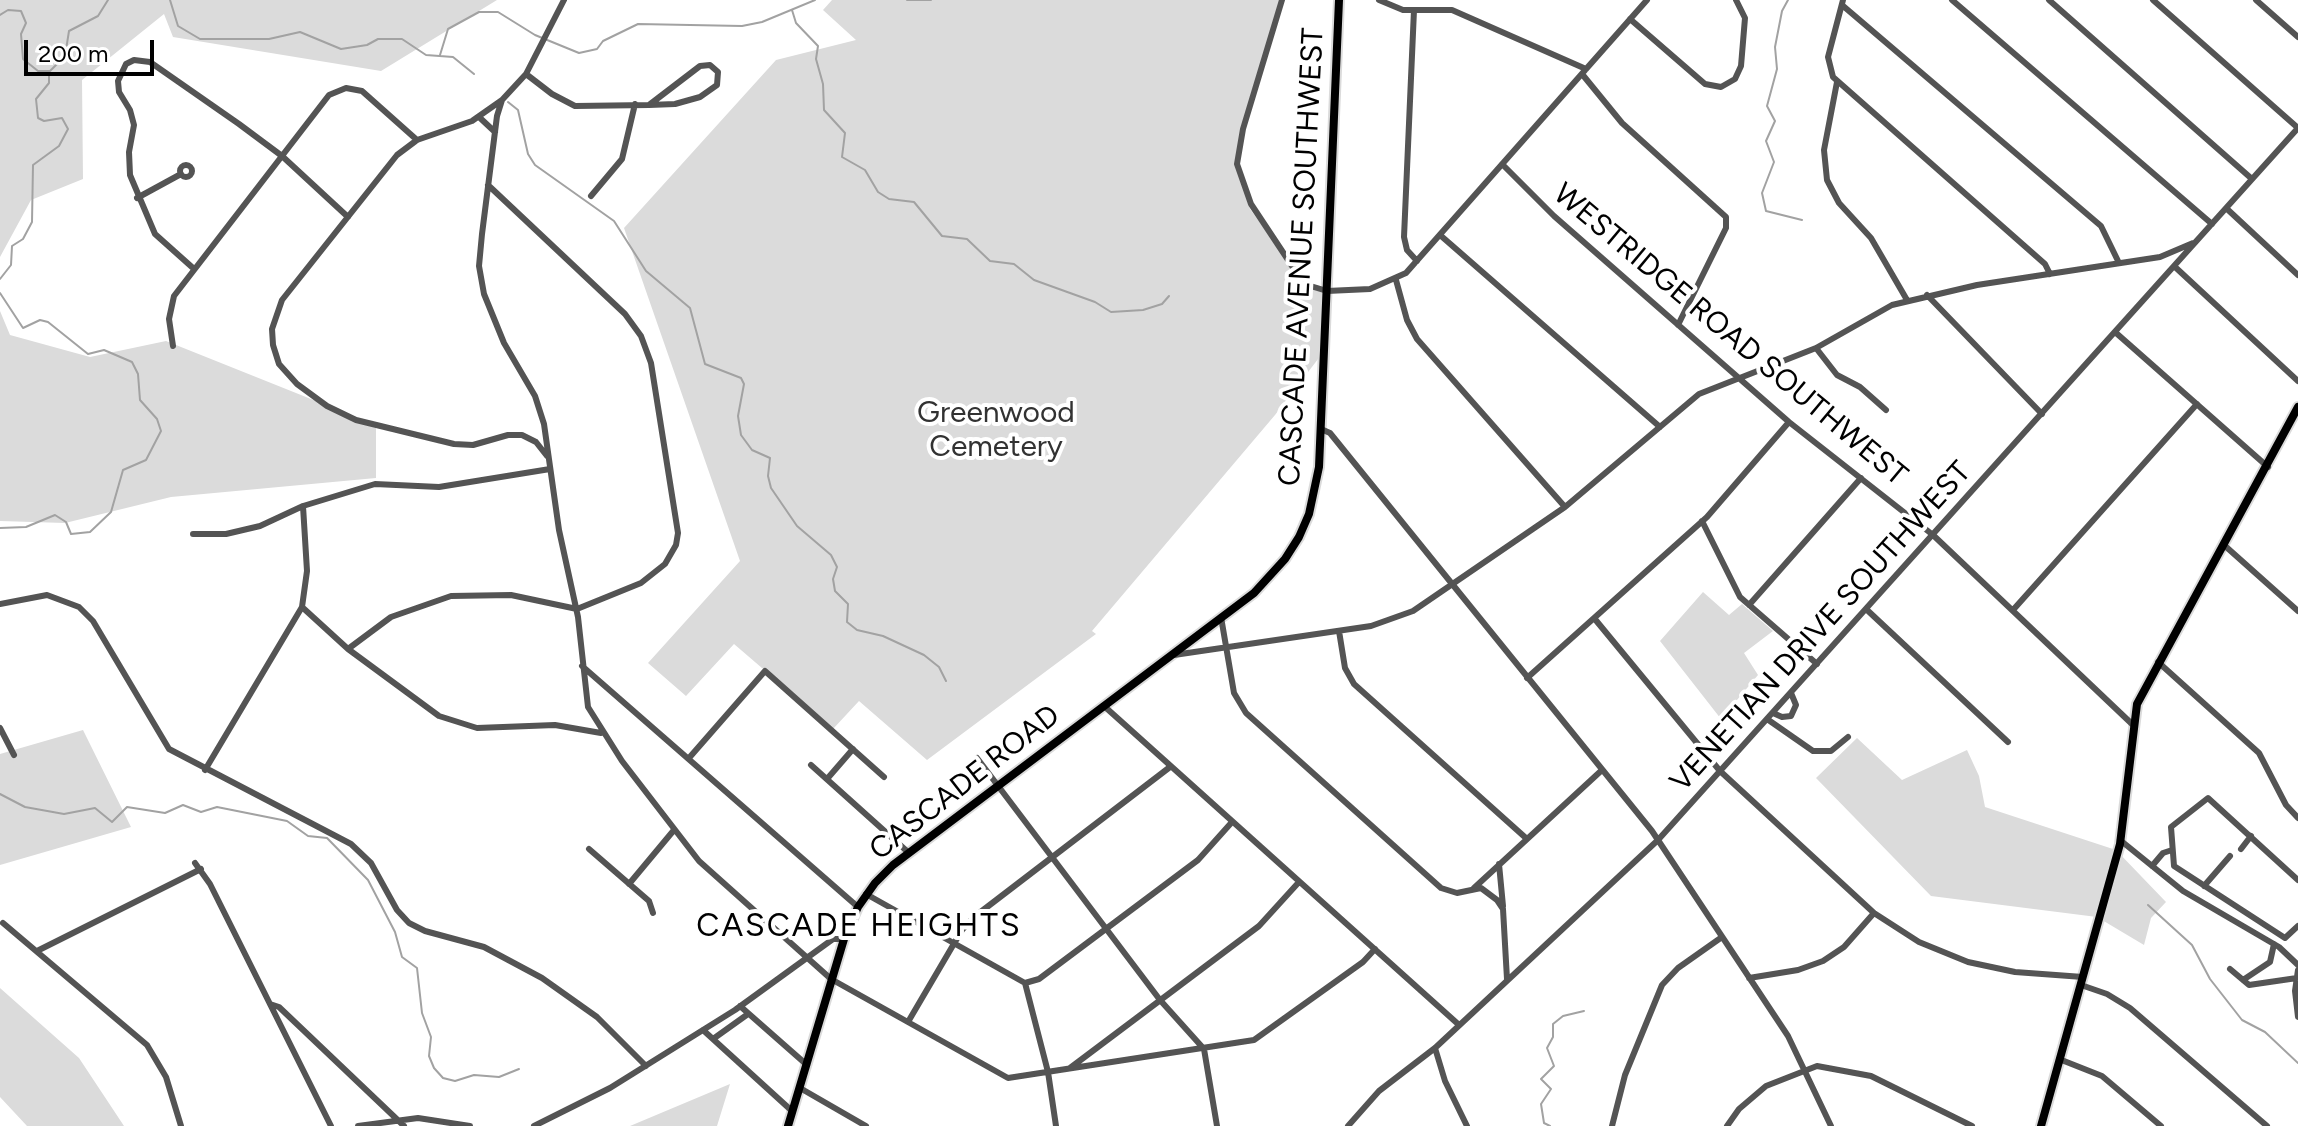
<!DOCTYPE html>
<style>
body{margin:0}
#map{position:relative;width:2298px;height:1126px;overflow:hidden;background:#fff;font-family:Figtree,sans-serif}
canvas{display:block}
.scale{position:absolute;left:24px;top:40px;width:130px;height:36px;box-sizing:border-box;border:4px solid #000;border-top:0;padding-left:10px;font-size:24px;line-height:28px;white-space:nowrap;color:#000;-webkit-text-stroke:6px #fff;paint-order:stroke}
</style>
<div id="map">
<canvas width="2298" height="1126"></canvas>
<div class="scale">200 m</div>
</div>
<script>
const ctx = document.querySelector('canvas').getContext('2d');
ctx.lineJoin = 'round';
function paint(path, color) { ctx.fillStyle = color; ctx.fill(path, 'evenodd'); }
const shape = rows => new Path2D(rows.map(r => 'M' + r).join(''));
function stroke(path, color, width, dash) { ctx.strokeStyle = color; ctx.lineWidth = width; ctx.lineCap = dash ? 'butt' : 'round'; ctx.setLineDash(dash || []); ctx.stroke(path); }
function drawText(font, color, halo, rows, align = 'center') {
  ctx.font = font + ' Figtree,sans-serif'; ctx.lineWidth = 8; ctx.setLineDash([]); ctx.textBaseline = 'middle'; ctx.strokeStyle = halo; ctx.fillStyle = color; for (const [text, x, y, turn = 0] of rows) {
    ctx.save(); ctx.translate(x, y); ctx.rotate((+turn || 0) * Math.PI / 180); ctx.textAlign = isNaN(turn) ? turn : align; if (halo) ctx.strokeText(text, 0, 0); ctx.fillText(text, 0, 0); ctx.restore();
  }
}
const green = shape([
 [0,0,497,0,381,71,173,37,164,14,82,80,83,179,31,200,0,257],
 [832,0,1283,0,1240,146,1240,178,1250,209,1304,284,1327,291,1325,350,1275,415,1092,631,1096,634,927,760,859,701,833,729,734,644,686,696,648,663,740,561,624,228,776,60,856,40,823,10],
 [0,311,10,335,90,357,166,341,376,425,376,478,171,497,65,523,0,521],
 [1703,592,1729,615,1742,604,1773,631,1744,653,1758,675,1721,719,1660,641],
 [83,730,131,827,0,865,0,754],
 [1857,738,1902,780,1967,750,1979,776,1985,807,2116,850,2166,902,2151,918,2144,945,2097,917,1931,896,1816,778],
 [0,988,79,1058,124,1126,27,1126,0,1097],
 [730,1084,717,1126,630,1126]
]);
const stream = shape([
 [170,0,178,26,200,39,269,39,300,32,341,49,367,45,378,39,402,39,426,55,453,57,474,74],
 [907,0,931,0],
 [1788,0,1782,11,1775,47,1777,69,1767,106,1775,121,1766,141,1774,162,1762,193,1766,211,1802,220],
 [792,10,796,23,818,46,816,59,823,84,824,110,845,133,842,157,865,170,878,192,889,199,914,202,942,236,967,239,990,261,1014,264,1034,280,1095,302,1111,312,1143,310,1162,304,1169,296],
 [0,15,8,10,21,11,26,23,21,34,23,59,38,71,49,71],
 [440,55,448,29,479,12,498,12,535,35,579,53,597,49,603,41,638,24,742,26,762,22,815,0],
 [508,102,518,110,528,154,535,165,614,221,646,271,690,308,705,364,741,378,744,384,738,416,741,435,752,450,770,458,768,476,771,488,797,526,831,555,837,567,833,579,835,591,848,604,847,622,857,630,883,636,924,655,939,667,946,681],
 [0,279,11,265,12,246,23,239,32,222,33,165,59,146,68,129,62,118,44,121,38,118,36,99,49,83,49,72,65,56,69,31,98,16,108,0],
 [0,293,23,328,40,320,48,322,88,354,104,350,132,362,138,374,140,400,157,419,161,431,146,460,123,470,111,512,90,532,71,534,66,522,55,515,26,527,0,528],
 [0,794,25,807,64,814,95,808,112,822,127,807,165,813,183,805,201,812,217,807,287,821,308,836,327,838,368,880,395,932,402,957,417,968,422,1013,431,1037,429,1056,434,1068,443,1078,455,1081,474,1075,499,1077,519,1069],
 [2148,905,2192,945,2210,979,2242,1020,2265,1032,2298,1063],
 [1550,1126,1544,1123,1541,1104,1551,1089,1541,1079,1554,1066,1547,1048,1553,1037,1553,1024,1563,1016,1584,1011]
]);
const minor = shape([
 [564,0,526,74,502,100,497,116,482,234,479,266,484,294,504,343,535,396,544,424,559,530,578,617,588,707,622,761,699,861,831,979,1008,1078,1254,1040,1363,962,1375,949],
 [1282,0,1243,129,1237,164,1251,204,1304,284,1327,291,1370,289,1406,273,1647,0],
 [1379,0,1403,10,1452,10,1586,69],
 [1843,0,1828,57,1833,77,2045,264,2050,274],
 [1952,0,2212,224],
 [2049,0,2252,179],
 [2153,0,2298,128],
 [2256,0,2298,37],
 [1842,5,2101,226,2119,263],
 [1414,10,1404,237,1407,250,1417,261],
 [1630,19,1705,84,1721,87,1735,79,1741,66,1745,18,1736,0],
 [526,74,552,94,575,106,649,105,700,66,710,65,718,72,717,85,700,97,675,104,649,105],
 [1582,74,1622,123,1726,217,1726,228,1678,325],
 [1837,82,1824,150,1827,180,1839,203,1871,238,1907,300],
 [502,100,472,121,417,140,397,155,282,300,272,329,273,345,279,364,297,384,327,406,356,420,454,444,473,445,508,435,522,435,536,442,547,456],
 [479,117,495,132],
 [1502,164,1554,216,1789,422,1933,535,2132,724],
 '180 171a6 6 0 1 1 12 0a6 6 0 1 1-12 0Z',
 [591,196,622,159,635,104],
 [137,198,181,174],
 [2226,208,2298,275],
 [1440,235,1660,427],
 [2174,266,2298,381],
 [193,268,155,234,130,175,129,152,134,125,130,110,119,92,118,81,126,64,134,60,150,62,239,124,282,156,348,217],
 [1396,280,1407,320,1417,339,1565,507],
 [1927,295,2042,414],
 [2115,332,2268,467],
 [173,346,169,319,174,296,329,95,346,88,362,91,417,140],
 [1816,348,1837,375,1860,387,1886,410],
 [1321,429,1330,433,1652,831,1788,1036,1831,1126],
 [1702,521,1740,597,1817,664],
 [193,534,226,534,260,526,303,506,375,484,439,487,550,469],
 [2224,545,2298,611],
 [0,604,47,595,79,607,93,621,169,749,351,844,371,863,397,910,409,923,425,931,484,947,542,978,597,1017,646,1066],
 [1749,605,1861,478],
 [302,607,348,649,439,716,477,728,555,725,601,733],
 [1866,609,2008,742],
 [2013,610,2197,404],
 [1221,617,1234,693,1246,713,1441,888,1457,893,1481,888,1497,900,1503,909,1507,979],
 [1594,618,1720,771,1874,913,1919,942,1968,962,2015,972,2083,977],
 [1339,631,1345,668,1354,684,1527,839],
 [348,649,391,617,451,596,511,595,577,609,641,583,665,564,676,545,678,533,651,363,641,336,625,314,488,185],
 [1174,655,1371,626,1413,611,1565,507,1699,394,1816,348,1892,305,1977,285,2160,257,2193,243],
 [2158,662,2259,753,2286,805,2298,818],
 [582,666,858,907],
 [1527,678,1707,517,1789,422],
 [1104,706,1458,1024],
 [1773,713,1782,717,1791,716,1796,705,1791,693],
 [1767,719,1813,751,1831,751,1848,737],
 [0,728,14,755],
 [689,758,765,671,884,777],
 [977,758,1160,1000,1204,1049,1217,1126],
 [811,765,909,853],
 [205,770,302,607,307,571,303,506],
 [827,779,853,749],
 [2120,840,2183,891,2279,947,2298,965],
 [589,849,649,901,653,913],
 [2241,849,2251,836],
 [195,863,210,884,331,1126],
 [1499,864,1503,906],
 [2152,866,2163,853,2172,850],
 [2298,880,2208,798,2171,827,2174,866,2285,938,2298,926],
 [629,884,674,830],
 [2204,886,2230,856],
 [1474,888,1602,770],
 [866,894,1025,983],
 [3,923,147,1045,166,1077,181,1126],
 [37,951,201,869],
 [2230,969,2249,985,2297,978],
 [2298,970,2295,991,2298,1017],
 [1749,978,1798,970,1823,961,1844,947,1874,913],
 [2243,980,2270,962,2274,944],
 [1025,983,1039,979,1198,860,1232,822],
 [1025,983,1048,1072,1056,1126],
 [2081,985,2107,994,2130,1008,2267,1126],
 [270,1004,279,1007,404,1126],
 [740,1006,807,1065],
 [908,1022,962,930,974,917,1170,767],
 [703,1030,792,1111],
 [713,1039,748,1014],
 [1435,1048,1445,1081,1467,1126],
 [2059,1059,2102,1076,2161,1126],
 [1070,1068,1259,926,1299,882],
 [800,1088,866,1126],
 [358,1126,418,1118,470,1126],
 [534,1126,610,1088,735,1010,833,939,844,939],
 [1348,1126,1379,1091,1435,1048,1658,840,2298,128],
 [1612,1126,1625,1075,1662,985,1678,968,1722,937],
 [1727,1126,1739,1109,1766,1086,1817,1066,1871,1076,1972,1126]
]);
const major = shape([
 [788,1126,844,939,858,907,875,883,893,865,1254,593,1285,559,1299,537,1309,514,1319,467,1339,0],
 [2041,1126,2120,844,2137,704,2298,407]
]);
const streetNames = [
 ["CASCADE AVENUE SOUTHWEST",1302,257,-87],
 ["WESTRIDGE ROAD SOUTHWEST",1730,335,40],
 ["VENETIAN DRIVE SOUTHWEST",1821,627,-48],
 ["CASCADE ROAD",965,783,-38]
];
const parkNames = [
 ["Greenwood",996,413],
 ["Cemetery",996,447]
];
const neighbourhoodNames = [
 ["CASCADE HEIGHTS",859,927]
];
paint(green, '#dbdbdb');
stroke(stream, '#a2a2a2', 2);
stroke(major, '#dbdbdb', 12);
stroke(minor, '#545454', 6);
stroke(major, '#000', 8);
drawText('30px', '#000', '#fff', streetNames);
drawText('30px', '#323232', '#fff', parkNames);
ctx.letterSpacing = '2px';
drawText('32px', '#000', '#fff', neighbourhoodNames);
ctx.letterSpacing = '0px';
</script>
